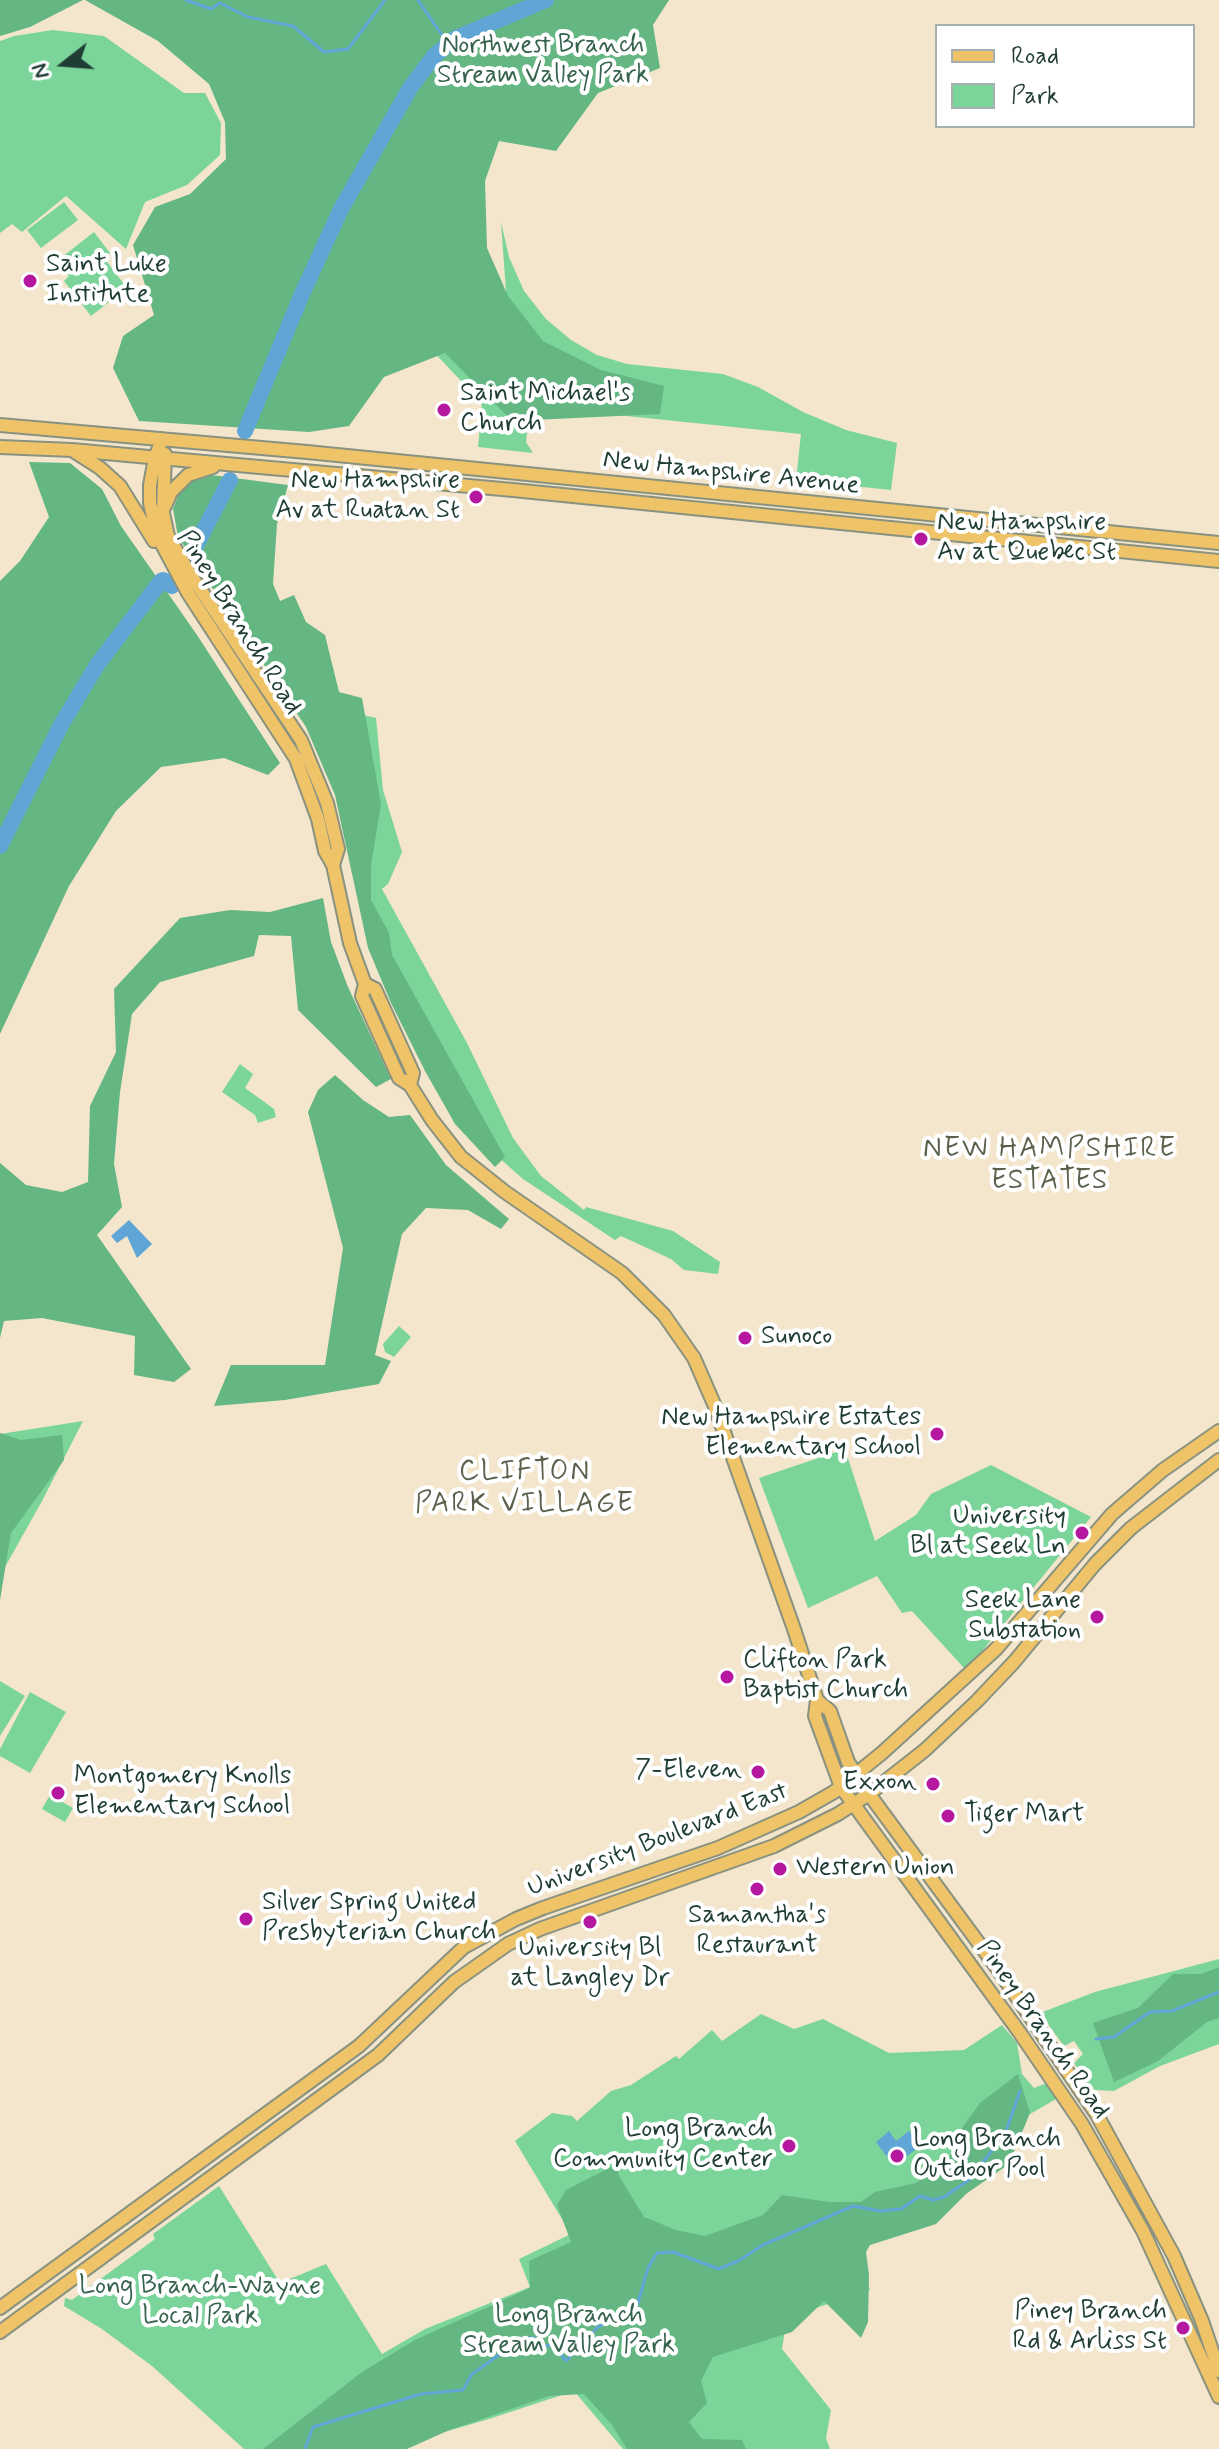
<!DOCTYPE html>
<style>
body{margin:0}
#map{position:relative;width:1219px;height:2449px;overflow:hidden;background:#f3e6cd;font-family:Mynerve,sans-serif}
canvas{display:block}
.legend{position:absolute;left:935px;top:24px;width:260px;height:104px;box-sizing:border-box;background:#fff;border:2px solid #a5b1ae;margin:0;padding:10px 14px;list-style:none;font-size:24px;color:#1f3d34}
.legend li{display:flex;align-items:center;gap:16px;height:40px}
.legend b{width:40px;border:2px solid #a5b1ae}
.north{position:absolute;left:24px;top:24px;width:80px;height:80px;-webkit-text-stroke:6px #fff;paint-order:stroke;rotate:253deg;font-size:22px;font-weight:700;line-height:32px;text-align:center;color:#1f3d34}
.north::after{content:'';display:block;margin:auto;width:28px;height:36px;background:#1f3d34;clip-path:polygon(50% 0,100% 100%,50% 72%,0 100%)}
</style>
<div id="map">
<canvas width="1219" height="2449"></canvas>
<ul class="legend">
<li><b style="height:10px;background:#efc469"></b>Road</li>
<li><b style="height:22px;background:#7bd49a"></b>Park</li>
</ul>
<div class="north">N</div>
</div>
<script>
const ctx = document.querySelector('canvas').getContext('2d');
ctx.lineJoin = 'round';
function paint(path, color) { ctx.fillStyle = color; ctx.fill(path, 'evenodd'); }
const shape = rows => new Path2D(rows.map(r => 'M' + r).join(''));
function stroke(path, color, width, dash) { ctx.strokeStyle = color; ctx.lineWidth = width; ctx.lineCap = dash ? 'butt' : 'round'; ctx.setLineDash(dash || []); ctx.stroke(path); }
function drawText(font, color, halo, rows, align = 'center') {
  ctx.font = font + ' Mynerve,sans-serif'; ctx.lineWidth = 8; ctx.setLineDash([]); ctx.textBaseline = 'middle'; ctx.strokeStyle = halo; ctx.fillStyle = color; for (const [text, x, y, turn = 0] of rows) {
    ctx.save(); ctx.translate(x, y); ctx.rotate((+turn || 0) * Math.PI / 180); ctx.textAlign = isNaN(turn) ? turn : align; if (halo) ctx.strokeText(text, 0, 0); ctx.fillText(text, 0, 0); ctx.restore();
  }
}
const green = shape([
 [53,30,104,36,184,93,205,93,221,123,220,155,187,185,145,202,126,249,66,196,22,232,12,224,0,233,0,41,14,36],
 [64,202,78,220,41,248,27,230],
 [501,222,509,257,524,291,546,319,571,340,597,355,627,364,723,374,758,387,803,412,846,430,897,443,891,490,796,480,801,434,530,406,526,442,533,453,478,447,482,403,427,345,509,333],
 [94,232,110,253,104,258,127,288,91,316,64,281,69,276,57,261],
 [298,700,376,718,383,790,402,852,388,884,382,889,467,1043,513,1138,541,1176,584,1210,586,1207,673,1231,720,1262,718,1274,684,1270,671,1259,621,1236,615,1240,523,1179,480,1141,377,949,349,804],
 [240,1064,253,1074,245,1088,274,1109,276,1117,258,1123,255,1115,222,1092],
 [399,1326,411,1337,394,1357,385,1352,383,1344],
 [83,1421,42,1501,0,1576,0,1434],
 [845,1449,875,1541,916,1515,931,1494,991,1465,1091,1517,982,1651,964,1668,912,1611,902,1613,877,1576,808,1608,759,1478],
 [0,1681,25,1696,0,1736],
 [30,1692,66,1712,30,1773,0,1756,0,1749],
 [50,1795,73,1808,65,1822,42,1809],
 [1219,1959,1219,2044,1160,2066,1114,2091,1095,2090,1089,2086,1074,2063,1083,2054,1074,2041,1064,2046,1040,2013,1095,1992],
 [761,2014,794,2029,823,2019,889,2053,964,2050,1002,2025,1017,2043,1022,2074,1034,2088,1047,2083,1056,2099,1025,2117,886,2239,858,2249,870,2290,807,2311,785,2330,782,2349,831,2410,826,2438,830,2449,623,2449,574,2391,489,2419,386,2449,244,2449,152,2366,102,2329,64,2306,65,2298,72,2300,155,2239,153,2234,219,2186,280,2283,326,2264,382,2354,425,2329,530,2287,519,2259,571,2234,515,2141,552,2113,572,2116,577,2121,611,2091,631,2085,676,2056,679,2059,712,2030,722,2041]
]);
const forest = shape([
 [0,0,83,0,30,27,0,36],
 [85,0,669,0,653,25,660,68,598,93,556,151,499,141,485,181,487,248,508,296,543,341,601,370,664,386,660,414,512,421,445,353,384,377,349,426,309,432,139,421,113,368,123,336,154,315,133,245,155,207,190,194,226,159,225,122,209,84,158,41],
 [29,462,70,463,102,489,121,526,197,635,280,763,268,775,224,758,161,767,116,811,69,886,0,1034,0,581,20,561,49,517],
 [204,474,288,485,277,524,273,584,280,601,294,595,306,622,325,635,339,692,362,698,381,804,371,865,371,900,389,933,392,955,505,1157,495,1167,455,1124,425,1071,391,1003,368,948,335,795,306,727,178,537,173,509,181,488],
 [323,898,331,942,348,987,391,1079,376,1087,298,1010,291,936,259,935,254,956,160,982,132,1014,120,1092,114,1164,122,1207,97,1235,191,1369,174,1382,134,1375,135,1336,42,1318,4,1321,0,1338,0,1163,26,1185,62,1192,88,1182,90,1106,116,1052,114,989,180,918,230,910,270,912],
 [335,1075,363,1100,389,1117,410,1115,446,1165,509,1219,501,1229,468,1210,426,1208,402,1234,375,1355,391,1361,379,1384,285,1400,214,1406,231,1365,325,1365,343,1248,308,1112,318,1090],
 [0,1433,21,1440,62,1435,64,1460,11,1533,0,1600],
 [1219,1967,1219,2018,1207,2022,1158,2061,1114,2082,1093,2023,1138,2008,1173,1974,1201,1974],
 [1018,2074,1030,2113,1009,2164,966,2194,936,2224,870,2245,866,2252,869,2275,868,2322,861,2338,824,2301,792,2332,713,2357,701,2381,707,2403,689,2422,702,2439,742,2440,746,2449,627,2449,612,2425,584,2394,549,2396,447,2431,407,2449,263,2449,362,2372,415,2340,530,2288,529,2261,571,2242,557,2205,566,2190,617,2164,619,2176,644,2217,676,2230,705,2236,763,2215,782,2195,829,2202,861,2202,875,2192,916,2183,938,2167,956,2149,962,2128,980,2103]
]);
const water = shape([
 [129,1220,152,1244,137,1258,127,1236,117,1243,111,1236],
 [889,2131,896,2141,909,2131,920,2146,894,2166,876,2142]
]);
const stream = shape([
 [186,0,211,9,220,3,248,17,293,26,324,52,348,49,385,0],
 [418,0,448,44],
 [1096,2039,1114,2037,1150,2012,1172,2011,1219,1992],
 [305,2449,313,2427,421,2394,463,2390,472,2374,523,2338,534,2338,540,2346,554,2345,566,2361,598,2327,637,2306,648,2268,657,2253,673,2252,719,2269,738,2261,763,2245,853,2206,881,2211,901,2209,920,2196,933,2200,944,2197,969,2180,1005,2134,1020,2091]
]);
const river = shape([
 [245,431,302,294,341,209,410,88,434,56,456,38,546,0],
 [0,846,61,725,97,665,161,581,163,580,172,586,191,564,190,557,230,480]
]);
const major = shape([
 [0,425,307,452,1219,543],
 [162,439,155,458,150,485,150,503,157,535,188,593,296,759,318,819,325,851,333,865,350,943,365,984,362,996,399,1078,410,1085,432,1120,461,1157,505,1192,622,1273,664,1315,694,1358,714,1404,794,1629,817,1700,815,1716,841,1787,1020,2033,1082,2124,1143,2231,1219,2397],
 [0,447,72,450,513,490,1219,561],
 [75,452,100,468,120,486,154,541],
 [165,454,163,513,168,536,190,574,301,740,327,803,338,849,333,865],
 [165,506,171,492,188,475,213,467],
 [365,984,375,989,413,1073,410,1085],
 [817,1700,830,1711,848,1762,869,1794,997,1968,1097,2115,1174,2256,1202,2321,1219,2371],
 [0,2308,359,2046,464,1947,516,1919,543,1908,718,1848,799,1812,834,1792,882,1753,996,1649,1112,1514,1163,1470,1219,1431],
 [0,2332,378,2055,454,1982,508,1944,540,1929,774,1846,838,1814,869,1794,925,1750,977,1701,1014,1662,1095,1564,1131,1528,1219,1460]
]);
const markers = [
 [30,281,8,"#b5179e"],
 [444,410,8,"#b5179e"],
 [476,497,8,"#b5179e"],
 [921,539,8,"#b5179e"],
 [745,1338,8,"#b5179e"],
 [937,1434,8,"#b5179e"],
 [1082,1533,8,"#b5179e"],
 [1097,1617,8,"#b5179e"],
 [727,1677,8,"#b5179e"],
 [758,1772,8,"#b5179e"],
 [933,1784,8,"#b5179e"],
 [58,1793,8,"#b5179e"],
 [948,1816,8,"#b5179e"],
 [780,1869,8,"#b5179e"],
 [757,1889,8,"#b5179e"],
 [246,1919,8,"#b5179e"],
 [590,1922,8,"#b5179e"],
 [789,2146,8,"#b5179e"],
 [897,2156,8,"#b5179e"],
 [1183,2328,8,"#b5179e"]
];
const parkNames = [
 ["Northwest Branch",543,47],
 ["Stream Valley Park",543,77],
 ["Long Branch-Wayne",200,2288],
 ["Local Park",200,2318],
 ["Long Branch",569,2317],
 ["Stream Valley Park",569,2347]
];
const poiNames = [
 ["Saint Luke",46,266],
 ["Institute",46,296],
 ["Saint Michael's",460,395],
 ["Church",460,425],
 ["New Hampshire",460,482,"right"],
 ["Av at Ruatan St",460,512,"right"],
 ["New Hampshire",937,524],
 ["Av at Quebec St",937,554],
 ["Sunoco",761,1338],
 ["New Hampshire Estates",921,1419,"right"],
 ["Elementary School",921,1449,"right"],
 ["University",1066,1518,"right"],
 ["Bl at Seek Ln",1066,1548,"right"],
 ["Seek Lane",1081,1602,"right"],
 ["Substation",1081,1632,"right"],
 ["Clifton Park",743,1662],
 ["Baptist Church",743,1692],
 ["7-Eleven",742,1772,"right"],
 ["Montgomery Knolls",74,1778],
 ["Elementary School",74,1808],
 ["Exxon",917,1784,"right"],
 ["Tiger Mart",964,1816],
 ["Western Union",796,1869],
 ["Silver Spring United",262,1904],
 ["Presbyterian Church",262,1934],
 ["Samantha's",757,1917,"center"],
 ["Restaurant",757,1947,"center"],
 ["University Bl",590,1950,"center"],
 ["at Langley Dr",590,1980,"center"],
 ["Long Branch",773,2131,"right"],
 ["Community Center",773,2161,"right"],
 ["Long Branch",913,2141],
 ["Outdoor Pool",913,2171],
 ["Piney Branch",1167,2313,"right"],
 ["Rd & Arliss St",1167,2343,"right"]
];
const streetNames = [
 ["New Hampshire Avenue",731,474,6],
 ["Piney Branch Road",238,623,58],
 ["University Boulevard East",658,1841,-21],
 ["Piney Branch Road",1042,2030,55]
];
const neighbourhoodNames = [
 ["NEW HAMPSHIRE",1050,1150],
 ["ESTATES",1050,1182],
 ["CLIFTON",525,1473],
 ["PARK VILLAGE",525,1505]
];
paint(green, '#7bd49a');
paint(forest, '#64b682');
paint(water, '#5fa6d6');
stroke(stream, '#5fa6d6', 3);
stroke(river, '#5fa6d6', 16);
stroke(major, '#899280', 16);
stroke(major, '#efc469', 12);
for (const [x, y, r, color] of markers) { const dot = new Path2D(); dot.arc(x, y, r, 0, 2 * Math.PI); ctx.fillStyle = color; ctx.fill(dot); stroke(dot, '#fff', 3); }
drawText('26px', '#36634e', '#fff', parkNames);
drawText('26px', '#1f3d34', '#fff', poiNames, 'left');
drawText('26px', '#1f3d34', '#fff', streetNames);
ctx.letterSpacing = '2px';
drawText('28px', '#5c614d', '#fff', neighbourhoodNames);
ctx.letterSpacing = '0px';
</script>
